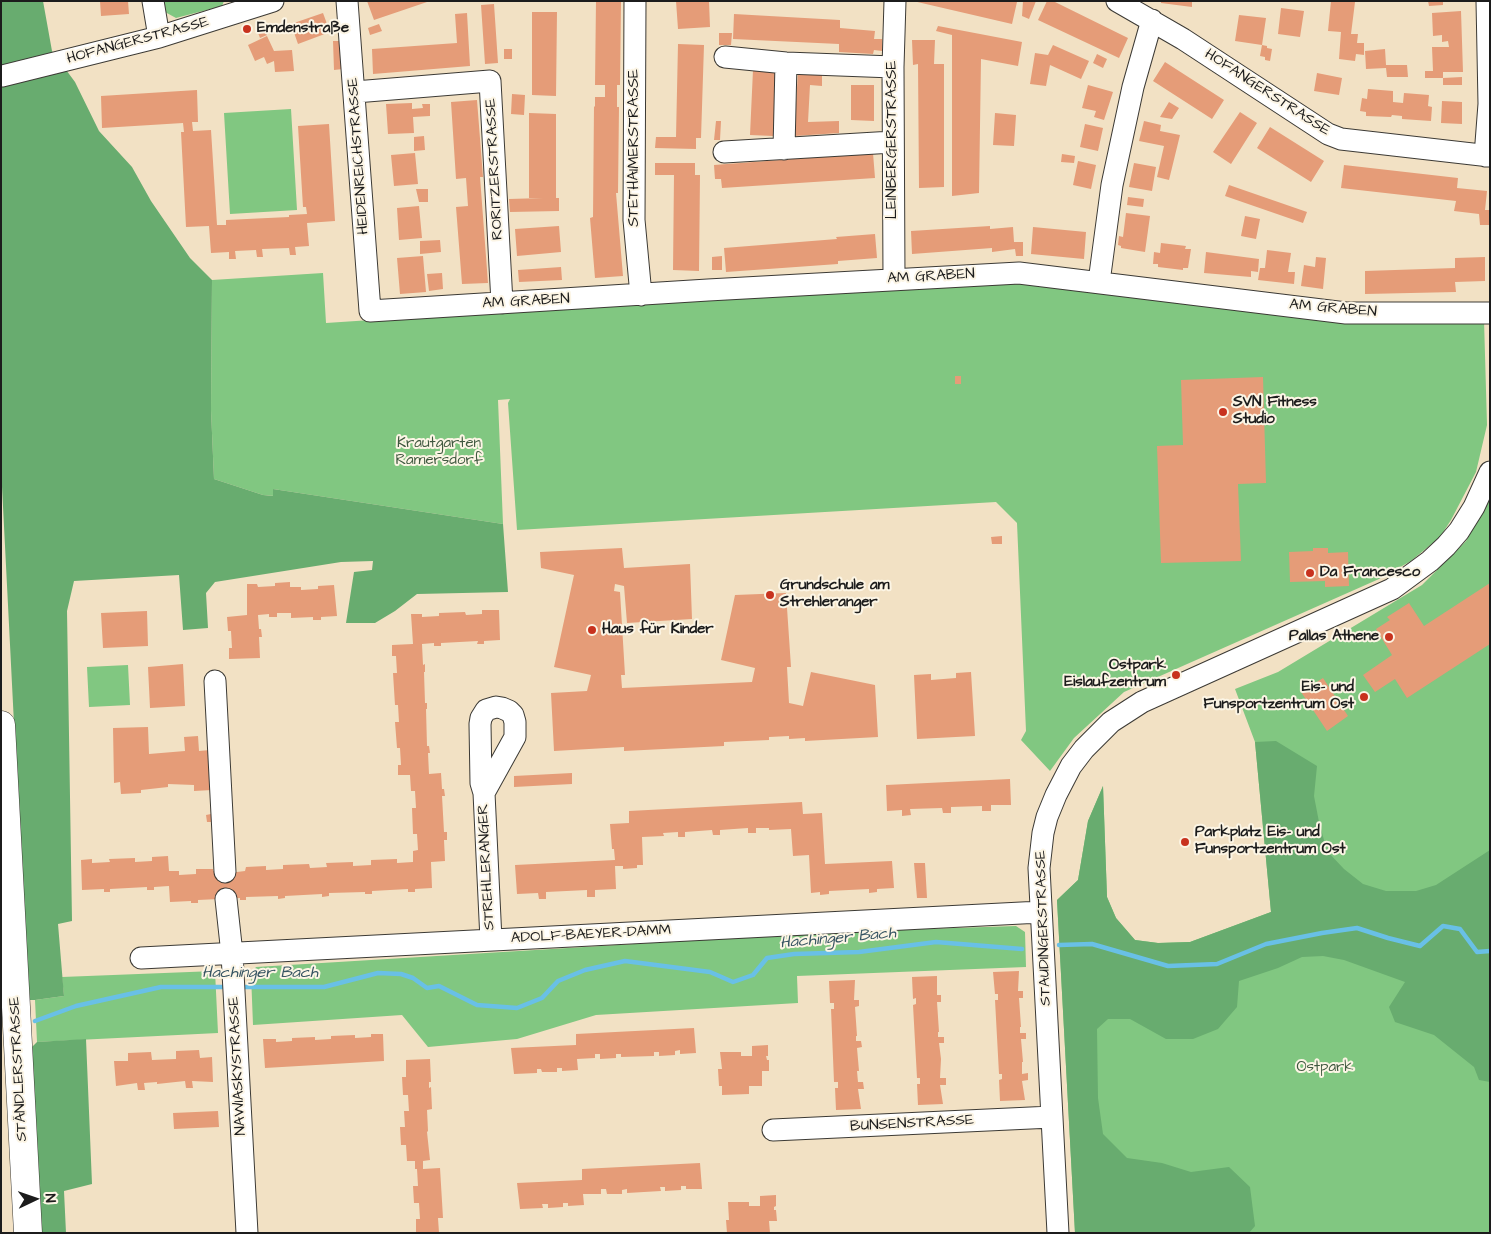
<!DOCTYPE html>
<meta charset="utf-8">
<style>
body{margin:0}
#map{position:relative;width:1491px;height:1234px;overflow:hidden;background:#f2e1c4;font-family:"Architects Daughter",sans-serif}
canvas{display:block}
.frame{position:absolute;inset:0;border:2px solid #1c1c1c;pointer-events:none}
.north{position:absolute;left:10px;top:1174px;width:50px;height:50px;-webkit-text-stroke:4px #fcf5e5;paint-order:stroke;rotate:87deg;font-size:14px;font-weight:700;line-height:20px;text-align:center;color:#1c1c1c}
.north::after{content:'';display:block;margin:auto;width:18px;height:22px;background:#1c1c1c;clip-path:polygon(50% 0,100% 100%,50% 72%,0 100%)}
</style>
<div id="map">
<canvas width="1491" height="1234"></canvas>
<div class="frame"></div>
<div class="north">N</div>
</div>
<script>
const ctx = document.querySelector('canvas').getContext('2d');
ctx.lineJoin = 'round';
function paint(path, color) { ctx.fillStyle = color; ctx.fill(path, 'evenodd'); }
const shape = rows => new Path2D(rows.map(r => 'M' + r).join(''));
function stroke(path, color, width, dash) { ctx.strokeStyle = color; ctx.lineWidth = width; ctx.lineCap = dash ? 'butt' : 'round'; ctx.setLineDash(dash || []); ctx.stroke(path); }
function drawText(font, color, halo, rows, align = 'center') {
  ctx.font = font + ' "Architects Daughter",sans-serif'; ctx.lineWidth = 4; ctx.setLineDash([]); ctx.textBaseline = 'middle'; ctx.strokeStyle = halo; ctx.fillStyle = color; for (const [text, x, y, turn = 0] of rows) {
    ctx.save(); ctx.translate(x, y); ctx.rotate((+turn || 0) * Math.PI / 180); ctx.textAlign = isNaN(turn) ? turn : align; if (halo) ctx.strokeText(text, 0, 0); ctx.fillText(text, 0, 0); ctx.restore();
  }
}
const green = shape([
 [160,1,224,1,222,6,176,18,165,12],
 [291,109,297,210,230,214,224,113],
 [323,273,326,323,913,284,1017,280,1484,320,1487,425,1476,472,1451,520,1440,537,1411,561,1379,579,1124,692,1074,738,1050,771,1021,740,1026,731,1017,523,996,502,517,530,508,403,510,399,498,400,503,524,273,489,274,496,263,495,214,479,211,410,212,280],
 [1490,498,1490,1233,1075,1233,1057,900,1078,880,1088,821,1103,786,1107,897,1116,918,1135,940,1158,943,1190,942,1271,912,1255,742,1235,689,1278,672,1422,585,1466,541],
 [128,665,130,705,89,707,87,667],
 [1016,926,1025,932,1026,967,797,976,798,1003,596,1015,517,1039,428,1047,402,1015,253,1025,251,974,256,967,831,932],
 [215,971,218,1033,37,1042,35,1000,64,996,62,977]
]);
const forest = shape([
 [1,1,43,1,52,51,75,82,99,131,132,167,151,201,190,258,212,280,211,410,214,479,263,495,273,496,273,489,503,524,508,592,417,594,395,611,375,623,346,623,354,572,372,570,373,561,341,562,215,582,206,593,208,628,183,630,179,575,74,581,67,611,72,921,58,924,64,996,35,1000,28,1000,1,467],
 [1276,741,1317,766,1314,796,1319,822,1327,851,1344,869,1363,884,1386,891,1416,891,1436,885,1490,850,1490,1082,1479,1080,1474,1067,1434,1035,1395,1022,1389,1007,1405,982,1344,960,1323,956,1302,957,1278,968,1239,981,1237,1007,1218,1029,1193,1039,1166,1039,1130,1019,1108,1019,1097,1029,1098,1098,1103,1134,1127,1158,1162,1163,1191,1172,1229,1167,1250,1187,1255,1226,1249,1233,1075,1233,1057,900,1078,880,1088,821,1103,786,1107,897,1116,918,1135,940,1158,943,1190,942,1271,912,1255,742],
 [86,1039,92,1184,64,1191,66,1233,41,1233,29,1050,37,1042]
]);
const stream = shape([
 [1059,945,1092,944,1168,966,1217,964,1266,944,1322,933,1357,928,1388,938,1420,946,1443,926,1460,929,1477,952,1490,951],
 [239,987,324,987,378,973,401,974,413,978,427,988,439,986,477,1005,517,1008,542,998,558,981,585,970,625,961,710,972,733,982,753,975,767,958,794,954,859,952,936,942,1022,949],
 [35,1021,76,1006,161,987,229,987]
]);
const building = shape([
 [100,1,128,1,129,14,101,16],
 [367,1,427,1,427,2,374,20],
 [596,1,621,2,620,85,617,85,617,107,619,107,618,193,616,193,623,276,595,278,590,218,593,217,594,106,595,107,595,97,605,97,605,85,595,85],
 [676,1,709,1,710,27,678,29],
 [913,1,1015,1,1017,2,1012,24],
 [1023,1,1036,1,1029,19,1022,16],
 [1047,1,1053,1,1128,38,1119,58,1038,20],
 [1161,1,1192,1,1192,7,1161,3],
 [1331,1,1355,2,1351,34,1358,34,1357,43,1364,43,1364,55,1356,54,1355,61,1339,59,1341,32,1328,31],
 [1428,1,1443,1,1443,5,1429,6],
 [494,4,498,63,485,64,481,5],
 [1281,8,1304,11,1300,37,1278,34],
 [1461,11,1463,72,1443,72,1443,78,1425,78,1425,71,1433,71,1432,47,1449,47,1448,41,1442,42,1442,35,1433,36,1432,13],
 [532,12,557,12,556,96,532,95],
 [323,13,330,32,298,44,291,24],
 [467,13,470,66,373,74,372,49,457,43,455,14],
 [734,14,840,20,840,28,875,31,874,39,882,39,882,51,874,50,873,54,839,52,839,44,733,39],
 [1239,15,1266,18,1262,45,1235,41],
 [379,24,382,31,370,35,368,28],
 [938,26,1022,42,1018,66,981,59,979,193,952,196,952,35,936,31],
 [264,27,267,35,260,38,257,30],
 [719,33,732,33,731,45,719,45],
 [267,36,274,51,292,50,294,71,275,72,274,61,267,64,264,57,255,61,248,45],
 [912,40,935,40,934,64,944,64,944,187,919,188,918,64,913,65],
 [333,41,341,41,343,69,334,70],
 [678,44,704,45,701,138,696,138,696,149,655,148,656,137,676,137],
 [1053,45,1089,61,1081,79,1050,65,1046,86,1030,84,1035,53,1048,55],
 [1262,45,1267,46,1267,48,1272,49,1270,61,1265,60,1265,57,1260,56],
 [504,49,512,49,512,59,504,59],
 [1385,49,1386,65,1407,65,1408,77,1387,77,1386,68,1366,69,1365,51],
 [1097,54,1107,59,1103,68,1093,63],
 [1165,62,1224,100,1212,119,1153,81],
 [753,70,777,71,773,136,750,135],
 [798,72,822,72,822,86,810,85,808,122,839,121,839,133,794,136],
 [1317,73,1342,78,1339,95,1314,91],
 [1462,77,1462,85,1443,85,1443,78],
 [851,85,874,85,874,121,851,120],
 [1088,85,1113,92,1104,120,1094,117,1096,111,1082,108],
 [1368,89,1393,91,1393,102,1403,103,1404,93,1429,95,1428,106,1432,107,1431,121,1402,119,1402,116,1392,115,1391,117,1366,116,1366,112,1360,111,1362,98,1367,99],
 [197,90,198,122,192,122,193,131,211,130,217,225,226,225,226,220,289,217,289,215,307,214,306,207,303,207,298,126,329,124,335,221,307,223,309,246,295,247,296,255,290,255,289,248,262,249,263,257,257,257,256,250,235,251,236,259,229,259,229,252,211,253,209,226,186,227,181,132,184,132,183,123,102,128,101,96],
 [512,94,525,95,524,115,511,114],
 [477,100,483,177,480,177,488,283,462,284,456,207,468,206,466,178,456,179,451,102],
 [1442,101,1462,102,1462,124,1441,123],
 [1169,102,1179,108,1172,119,1160,117],
 [412,103,412,109,423,108,422,104,430,104,430,116,413,117,414,133,388,134,386,104],
 [1240,112,1257,123,1231,164,1213,152],
 [529,113,556,114,556,198,559,198,559,211,510,212,509,199,543,198,529,198],
 [995,113,1016,115,1014,146,993,145],
 [716,121,721,121,720,140,714,140],
 [1144,121,1161,125,1160,131,1180,135,1169,180,1157,177,1164,146,1139,141],
 [1085,124,1103,128,1098,151,1080,147],
 [1270,127,1324,161,1311,182,1257,148],
 [424,136,425,150,414,151,414,137],
 [415,153,418,184,394,186,391,155],
 [873,153,875,178,722,188,721,179,715,179,714,165],
 [1062,154,1075,156,1074,163,1061,162],
 [1078,161,1096,165,1091,189,1073,185],
 [655,163,695,163,695,175,700,175,699,271,673,270,674,175,655,175],
 [1134,163,1156,167,1152,191,1129,187],
 [1344,165,1458,178,1457,188,1487,191,1485,210,1489,210,1489,225,1480,225,1479,214,1454,211,1456,201,1341,188],
 [1229,185,1307,212,1303,223,1225,196],
 [416,189,428,189,428,202,419,202],
 [1128,197,1144,199,1143,207,1127,205],
 [419,206,422,238,399,240,397,208],
 [1126,213,1150,216,1145,252,1121,248,1121,246,1118,245,1119,236,1123,237],
 [1245,216,1260,219,1256,239,1241,236],
 [559,226,561,252,517,256,515,229],
 [990,226,990,229,1013,227,1014,242,1023,242,1023,256,1016,256,1015,249,992,252,992,248,912,254,911,231],
 [1033,227,1086,232,1084,259,1031,254],
 [875,234,877,258,838,261,838,264,726,272,724,248,837,239,836,237],
 [440,240,441,252,420,254,420,241],
 [1161,243,1186,246,1185,249,1191,249,1188,268,1183,268,1183,270,1158,267,1158,264,1153,264,1154,252,1160,253],
 [1267,250,1291,253,1288,272,1295,272,1294,284,1258,280,1260,268,1265,268],
 [1206,252,1259,259,1258,272,1251,271,1251,277,1204,273],
 [423,256,426,292,400,294,397,258],
 [722,256,722,270,712,270,712,257],
 [1316,257,1326,258,1323,289,1301,286,1304,265,1315,267],
 [1485,257,1485,281,1455,282,1456,292,1365,294,1365,271,1455,268,1455,258],
 [561,267,562,280,519,282,518,270],
 [442,273,443,289,429,291,427,274],
 [955,376,961,376,961,384,955,384],
 [1263,377,1266,483,1238,484,1241,561,1161,563,1157,446,1183,445,1181,380],
 [1002,536,1002,544,992,544,991,537],
 [622,548,624,568,690,564,692,619,627,623,624,586,615,584,614,591,620,592,625,675,621,675,622,688,752,682,755,668,721,660,735,595,786,593,791,667,787,667,789,703,803,706,811,672,875,685,878,737,805,741,805,738,789,739,789,736,769,737,769,740,724,742,724,746,624,751,624,747,554,751,551,693,587,691,591,675,554,667,574,575,541,568,540,552],
 [1313,548,1328,548,1328,553,1348,552,1349,586,1325,587,1325,581,1290,582,1289,552,1313,551],
 [290,582,290,587,301,587,301,590,318,589,318,586,334,585,337,616,321,617,321,620,313,620,313,617,291,618,291,613,277,613,277,617,269,617,269,614,258,615,259,629,261,629,262,637,259,637,260,658,229,659,229,648,232,648,231,631,228,631,227,617,247,615,247,584,257,584,258,587,275,586,275,583],
 [1490,583,1490,644,1407,698,1395,679,1375,692,1363,675,1392,655,1376,629,1390,620,1387,617,1409,603,1424,626],
 [482,610,499,610,500,640,484,641,484,644,477,644,478,641,441,643,441,646,434,646,434,643,422,644,423,665,425,664,425,672,424,672,425,703,427,703,427,709,426,709,427,746,429,746,430,753,428,753,429,774,441,773,442,789,444,789,445,796,442,796,444,832,447,832,447,840,444,840,445,861,431,862,432,888,415,889,415,892,408,892,408,889,372,891,372,894,365,894,365,892,329,893,329,896,322,897,322,894,285,896,285,898,278,899,278,896,246,897,246,900,240,900,240,898,198,900,198,903,191,903,191,901,170,902,169,886,154,887,154,890,147,890,147,887,110,889,110,892,104,892,104,889,82,890,81,860,92,859,92,863,110,862,109,859,135,858,135,862,152,861,152,857,168,856,169,871,179,871,179,875,196,874,196,869,213,869,213,871,237,872,245,871,246,867,266,866,266,870,283,869,283,865,309,864,310,868,327,867,326,863,353,862,353,866,371,865,371,860,397,859,397,863,413,862,413,851,418,850,417,834,413,834,412,808,416,808,415,791,411,791,410,775,398,775,398,765,401,765,400,748,397,748,395,722,399,722,398,705,395,705,393,673,397,673,396,656,392,656,392,645,413,644,411,614,422,614,422,617,439,616,439,613,465,612,466,615,482,614],
 [147,611,148,646,103,648,101,613],
 [183,664,185,706,150,708,148,667],
 [971,672,975,736,917,739,914,675,931,674,931,680,956,678,956,673],
 [1323,678,1348,716,1327,731,1301,692],
 [148,727,149,754,185,751,184,737,198,736,199,751,210,750,212,790,194,791,194,785,168,784,168,787,141,790,141,793,121,794,120,782,114,783,113,728],
 [572,773,572,784,514,787,514,776],
 [1010,779,1011,805,991,805,991,811,982,811,982,806,951,807,951,813,943,813,942,808,910,809,911,815,902,816,902,810,887,811,886,785],
 [802,802,803,814,822,813,825,864,892,861,894,888,877,889,877,892,869,893,869,889,829,891,829,894,820,895,820,892,811,893,809,855,793,856,791,829,769,830,769,828,756,828,756,833,748,833,748,828,720,830,720,835,713,835,712,830,685,832,685,837,678,837,678,832,663,833,664,836,642,837,643,865,637,865,637,868,623,869,623,866,615,866,616,889,595,890,595,897,587,897,587,890,546,892,546,899,539,899,538,893,517,894,515,865,615,860,614,849,612,849,610,824,629,823,629,811],
 [211,814,211,822,207,822,206,815],
 [914,863,925,863,927,898,917,898],
 [1019,971,1018,991,1023,991,1023,998,1019,998,1021,1027,1020,1027,1020,1033,1026,1033,1026,1039,1021,1039,1023,1062,1022,1062,1022,1074,1028,1073,1028,1080,1022,1081,1025,1100,1000,1101,999,1080,1002,1079,1002,1074,999,1074,995,1000,998,1000,998,994,995,994,993,972],
 [937,976,937,995,941,995,941,1002,937,1002,939,1032,938,1032,938,1037,944,1037,944,1043,939,1043,941,1059,940,1078,946,1078,946,1085,940,1085,943,1104,918,1105,917,1084,920,1084,920,1078,917,1078,913,1005,916,1004,916,998,913,999,912,977],
 [855,980,854,1000,859,1000,859,1006,855,1007,857,1036,856,1036,856,1041,861,1041,862,1047,857,1048,859,1071,857,1071,858,1082,863,1082,864,1089,858,1089,861,1109,836,1110,835,1088,838,1088,838,1082,834,1082,831,1009,834,1009,834,1003,830,1003,829,981],
 [694,1028,696,1053,680,1054,680,1050,675,1051,675,1055,659,1056,659,1052,654,1052,654,1056,621,1057,621,1054,616,1054,616,1058,600,1059,600,1054,595,1054,595,1058,577,1059,578,1070,562,1071,562,1068,557,1068,557,1072,542,1072,541,1069,537,1069,537,1073,514,1074,511,1048,576,1045,576,1034],
 [371,1034,383,1034,384,1061,265,1068,263,1039,276,1039,276,1042,292,1041,292,1038,315,1037,315,1040,331,1039,331,1036,355,1035,355,1038,371,1037],
 [768,1045,768,1056,766,1056,767,1060,769,1060,769,1071,762,1071,762,1086,749,1086,749,1094,722,1095,722,1086,719,1086,718,1069,722,1069,720,1052,741,1052,741,1056,752,1056,752,1046],
 [199,1050,200,1058,212,1057,213,1082,192,1081,193,1088,186,1088,185,1081,157,1084,157,1082,144,1083,145,1090,138,1090,137,1083,116,1086,114,1061,128,1061,128,1053,151,1052,152,1060,176,1059,176,1051],
 [430,1059,431,1082,429,1082,429,1088,431,1087,432,1109,427,1110,428,1131,427,1132,430,1160,423,1161,423,1169,440,1168,443,1218,438,1218,439,1233,416,1233,416,1219,420,1219,419,1203,414,1203,413,1186,418,1186,417,1169,415,1169,415,1161,407,1161,406,1145,401,1145,400,1127,405,1127,404,1111,409,1111,408,1095,403,1095,402,1077,406,1077,406,1060],
 [218,1111,219,1127,174,1129,173,1113],
 [700,1163,702,1189,686,1189,686,1186,681,1186,681,1190,665,1191,665,1187,660,1187,661,1191,627,1193,627,1189,622,1190,622,1194,607,1194,606,1189,601,1189,601,1194,583,1194,584,1205,568,1206,568,1203,563,1203,563,1207,548,1208,548,1204,542,1204,543,1208,520,1209,517,1183,582,1180,582,1169],
 [776,1195,776,1206,774,1207,774,1210,776,1210,777,1221,769,1221,770,1233,727,1233,726,1220,729,1220,728,1202,749,1202,749,1206,760,1206,760,1196]
]);
const minor = shape([
 [153,1,159,37],
 [347,1,370,311,708,290,1019,273,1346,313,1490,313],
 [635,1,634,220,641,295],
 [1117,1,1183,39,1328,134,1341,139,1490,156],
 [725,57,786,63,893,67],
 [2,76,159,37,273,1],
 [355,92,490,81,502,303],
 [784,149,786,63],
 [724,152,893,142],
 [1485,156,1489,104,1487,1],
 [894,279,893,67,895,1],
 [1099,282,1112,185,1133,87,1152,20],
 [215,681,225,872],
 [484,793,515,737,515,722,513,715,509,711,502,708,496,707,486,710,481,718,480,724,481,783,484,793,491,940],
 [226,899,232,954,247,1233],
 [141,958,1041,912],
 [773,1130,1052,1117],
 [1058,1233,1039,868,1043,833,1047,817,1056,795,1071,766,1084,749,1111,722,1142,702,1392,589,1430,561,1446,546,1459,531,1474,507,1490,472]
]);
const highway = shape([
 [1,725,28,1233]
]);
const markers = [
 [247,29,5,"#c8321e"],
 [1223,412,5,"#c8321e"],
 [1310,573,5,"#c8321e"],
 [770,595,5,"#c8321e"],
 [592,630,5,"#c8321e"],
 [1389,637,5,"#c8321e"],
 [1176,675,5,"#c8321e"],
 [1364,697,5,"#c8321e"],
 [1185,842,5,"#c8321e"]
];
const poiNames = [
 ["Emdenstraße",257,29],
 ["SVN Fitness",1233,403],
 ["Studio",1233,420],
 ["Da Francesco",1320,573],
 ["Grundschule am",780,586],
 ["Strehleranger",780,603],
 ["Haus für Kinder",602,630],
 ["Pallas Athene",1379,637,"right"],
 ["Ostpark",1166,666,"right"],
 ["Eislaufzentrum",1166,683,"right"],
 ["Eis- und",1354,688,"right"],
 ["Funsportzentrum Ost",1354,705,"right"],
 ["Parkplatz Eis- und",1195,833],
 ["Funsportzentrum Ost",1195,850]
];
const streetNames = [
 ["HOFANGERSTRASSE",138,41,-15],
 ["HOFANGERSTRASSE",1267,93,33],
 ["LEINBERGERSTRASSE",893,140,-90],
 ["STETHAIMERSTRASSE",635,148,-90],
 ["HEIDENREICHSTRASSE",359,156,-94],
 ["RORITZERSTRASSE",495,169,-93],
 ["AM GRABEN",931,277,-3],
 ["AM GRABEN",526,302,-3],
 ["AM GRABEN",1333,309,5],
 ["STREHLERANGER",487,867,-93],
 ["STAUDINGERSTRASSE",1044,928,-92],
 ["ADOLF-BAEYER-DAMM",591,935,-3],
 ["NAWIASKYSTRASSE",238,1066,-93],
 ["STÄNDLERSTRASSE",19,1069,-93],
 ["BUNSENSTRASSE",912,1124,-3]
];
const parkNames = [
 ["Krautgarten",439,444],
 ["Ramersdorf",439,461],
 ["Ostpark",1325,1068]
];
const waterNames = [
 ["Hachinger Bach",838,939,-5],
 ["Hachinger Bach",260,974]
];
paint(green, '#81c781');
paint(forest, '#68ac6f');
stroke(stream, '#69c0e6', 4.5);
paint(building, '#e59c78');
stroke(minor, '#3c3a35', 23);
stroke(highway, '#3c3a35', 29);
stroke(minor, '#fff', 21);
stroke(highway, '#fff', 28);
for (const [x, y, r, color] of markers) { const dot = new Path2D(); dot.arc(x, y, r, 0, 2 * Math.PI); ctx.fillStyle = color; ctx.fill(dot); stroke(dot, '#fcf5e5', 2); }
drawText('bold 15px', '#1c1c1c', '#fcf5e5', poiNames, 'left');
drawText('15px', '#1c1c1c', '#fcf5e5', streetNames);
drawText('15px', '#3f583f', '#fcf5e5', parkNames);
drawText('italic 16px', '#375563', '#fcf5e5', waterNames);
</script>
